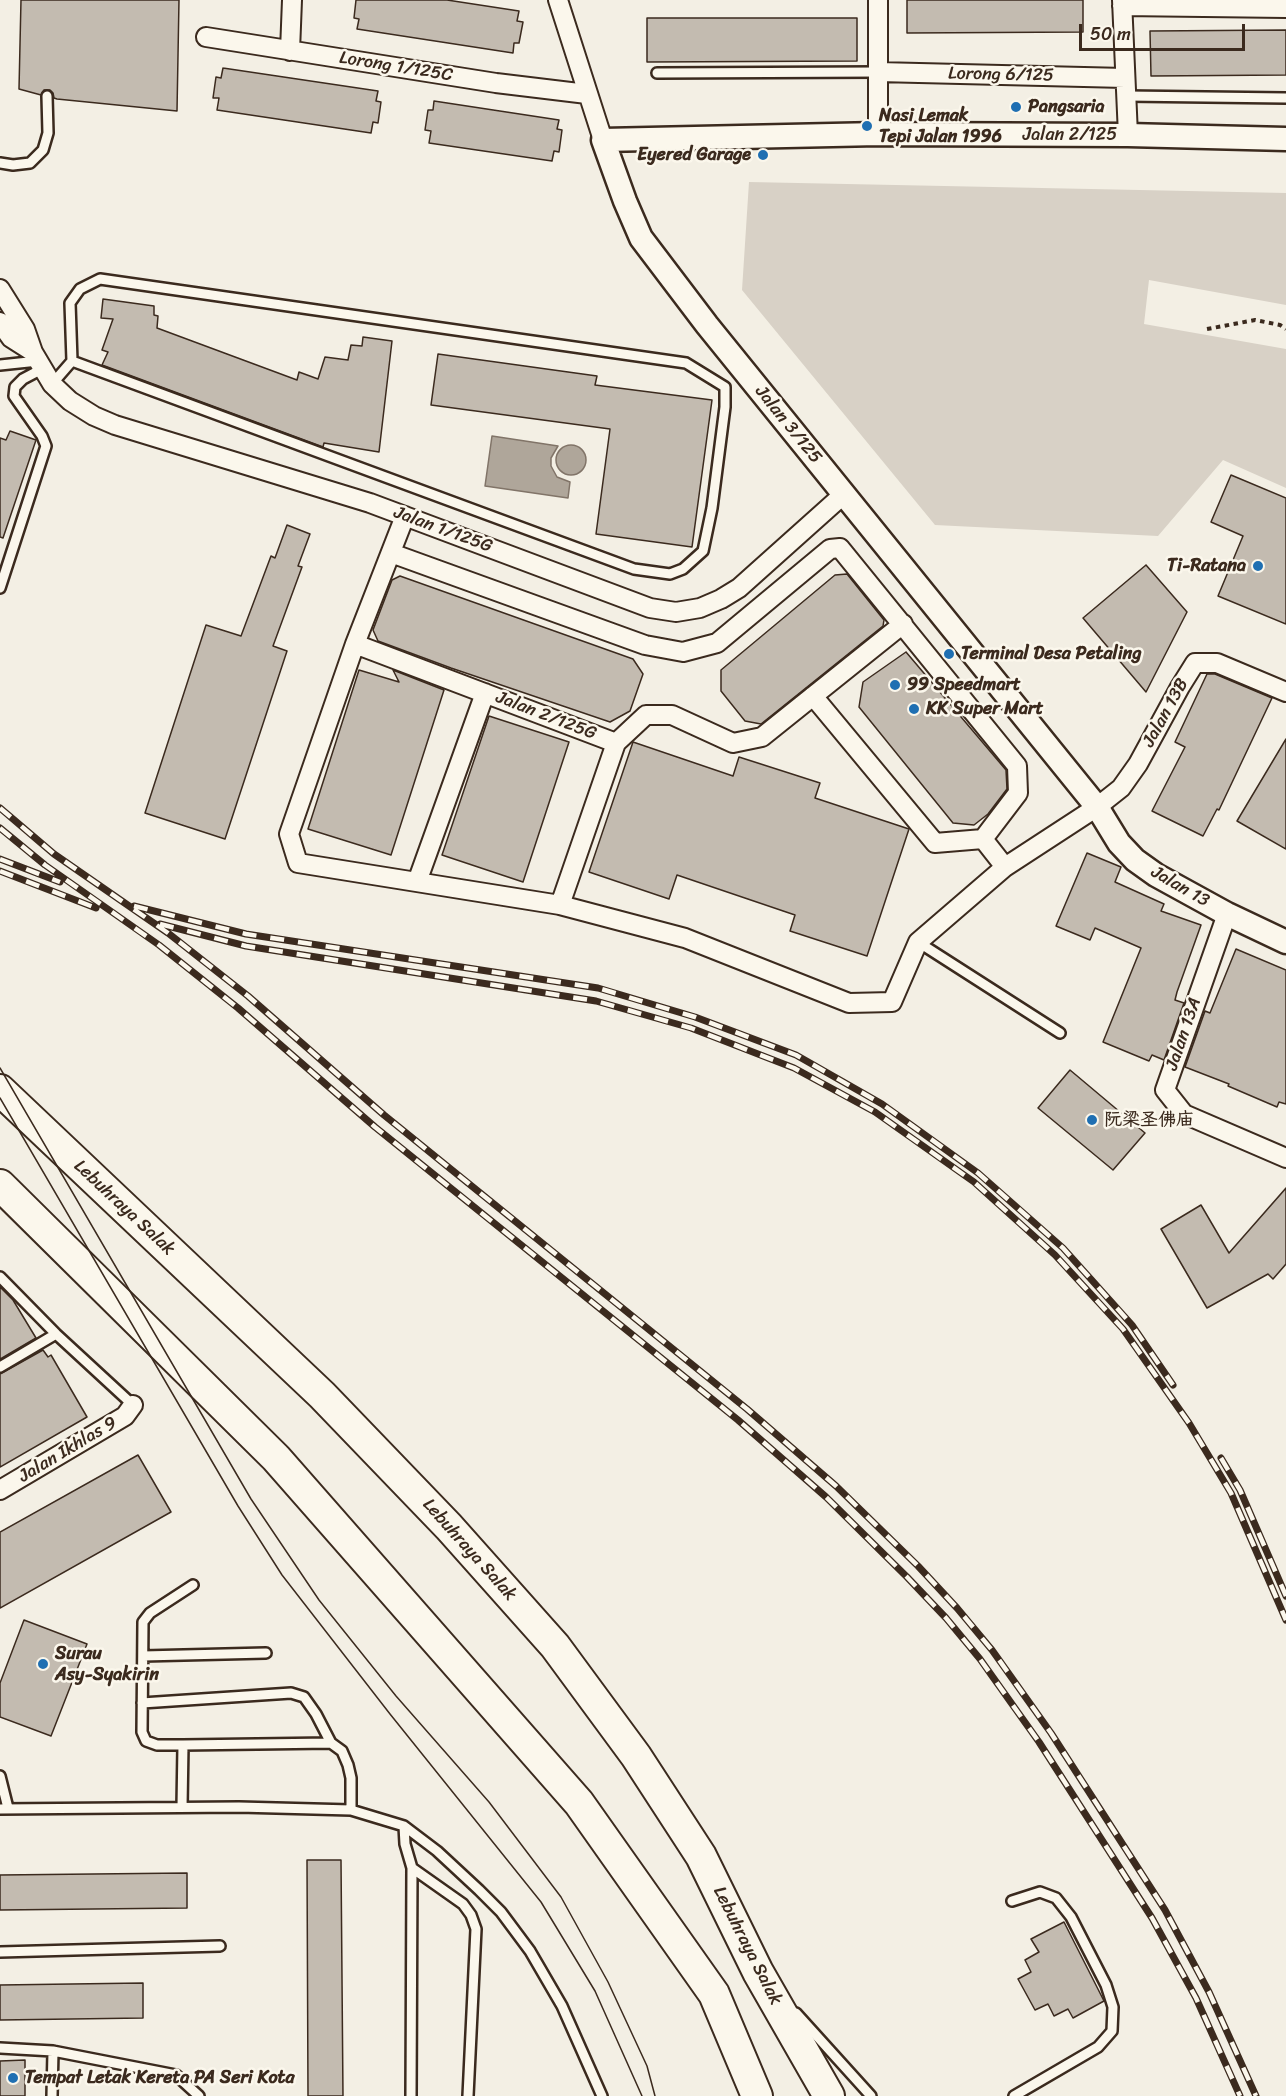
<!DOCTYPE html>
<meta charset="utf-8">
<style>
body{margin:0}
#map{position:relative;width:1286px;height:2096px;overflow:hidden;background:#f3efe4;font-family:Sriracha,sans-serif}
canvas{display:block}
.scale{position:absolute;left:1079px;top:24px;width:166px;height:27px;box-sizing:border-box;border:3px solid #3b2a1e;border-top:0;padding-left:8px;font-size:18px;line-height:21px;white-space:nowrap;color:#3b2a1e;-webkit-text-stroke:4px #fbf7ec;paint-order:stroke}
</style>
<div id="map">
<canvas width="1286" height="2096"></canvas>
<div class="scale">50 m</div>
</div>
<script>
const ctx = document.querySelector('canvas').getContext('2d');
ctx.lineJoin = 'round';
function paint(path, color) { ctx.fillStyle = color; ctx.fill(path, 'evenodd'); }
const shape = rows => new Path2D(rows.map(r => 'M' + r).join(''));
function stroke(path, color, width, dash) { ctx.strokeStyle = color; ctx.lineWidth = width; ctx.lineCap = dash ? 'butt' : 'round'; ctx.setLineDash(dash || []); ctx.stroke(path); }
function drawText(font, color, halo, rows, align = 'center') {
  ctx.font = font + ' Sriracha,"LXGW WenKai TC",sans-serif'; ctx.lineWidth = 5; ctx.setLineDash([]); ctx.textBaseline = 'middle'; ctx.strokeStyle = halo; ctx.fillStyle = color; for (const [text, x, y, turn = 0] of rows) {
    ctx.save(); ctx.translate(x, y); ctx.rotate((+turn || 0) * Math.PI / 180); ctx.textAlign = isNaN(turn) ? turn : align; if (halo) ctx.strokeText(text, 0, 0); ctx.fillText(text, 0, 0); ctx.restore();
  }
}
const green = shape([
 [749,182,1286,193,1286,305,1149,280,1144,324,1286,349,1286,488,1223,460,1158,536,935,525,742,290]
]);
const water = shape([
 [492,436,558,446,551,458,551,466,557,477,570,482,568,498,485,486,492,436],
 '556 460a15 15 0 1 1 30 0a15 15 0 1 1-30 0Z'
]);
const building = shape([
 [21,0,179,0,177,111,57,99,54,98,53,93,50,90,44,90,41,95,19,89,21,0],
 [356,0,447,0,519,11,517,21,523,22,519,43,514,43,513,53,357,29,359,19,354,18,356,0],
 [907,0,1083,0,1083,32,907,33,907,0],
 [647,18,857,18,857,61,647,62,647,18],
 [1286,30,1286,75,1151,76,1150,31,1286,30],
 [223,68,378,91,376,101,381,102,378,123,373,122,371,133,217,110,219,98,213,98,216,77,221,78,223,68],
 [434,101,559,120,557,129,562,130,559,152,554,151,552,161,429,143,431,131,425,130,428,110,433,110,434,101],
 [103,299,154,306,154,315,158,316,157,328,297,380,299,372,318,379,325,357,348,360,351,345,362,346,363,337,392,341,379,452,324,443,323,447,102,365,108,352,102,350,113,319,101,318,103,299],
 [438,354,597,376,595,385,712,400,692,547,596,534,610,429,431,405,438,354],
 [10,431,36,440,3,538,0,537,0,438,6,440,10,431],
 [1231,475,1286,498,1286,624,1218,596,1243,536,1211,522,1231,475],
 [287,525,310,534,298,566,302,567,273,646,287,651,225,839,145,813,206,625,241,636,271,556,275,558,287,525],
 [1146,565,1187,612,1146,692,1083,618,1146,565],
 [847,574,884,620,883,626,761,724,745,721,721,691,721,670,835,575,847,574],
 [400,576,633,659,643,674,630,711,610,722,451,668,378,641,373,630,392,580,400,576],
 [906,652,1006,770,1007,789,988,814,974,825,953,823,859,707,863,682,906,652],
 [359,670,399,682,393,670,444,690,391,855,308,829,359,670],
 [1207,674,1215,674,1272,698,1219,810,1217,809,1203,836,1152,811,1185,747,1175,742,1207,674],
 [489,716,569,742,523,882,442,855,489,716],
 [1286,739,1286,849,1237,821,1286,739],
 [633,742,733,776,739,757,820,783,815,798,909,829,867,956,790,931,795,915,677,875,669,899,589,872,633,742],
 [1087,853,1121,867,1115,882,1164,904,1161,911,1201,925,1177,992,1175,1000,1184,1003,1164,1060,1152,1055,1149,1061,1103,1042,1141,948,1095,928,1090,940,1056,926,1087,853],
 [1236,949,1286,970,1286,1104,1279,1102,1277,1107,1228,1086,1229,1084,1185,1067,1205,1011,1210,1013,1236,949],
 [1070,1070,1145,1133,1113,1170,1038,1108,1070,1070],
 [1286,1188,1286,1264,1273,1279,1268,1274,1207,1308,1161,1229,1201,1205,1229,1253,1286,1188],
 [0,1287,13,1300,36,1338,0,1359,0,1287],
 [43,1350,48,1357,51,1355,87,1417,0,1467,0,1374,43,1350],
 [138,1455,171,1512,0,1608,0,1532,138,1455],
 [24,1620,87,1644,51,1736,0,1717,0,1683,24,1620],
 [307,1860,341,1860,343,2096,308,2096,307,1860],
 [187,1873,187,1908,0,1910,0,1875,187,1873],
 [1064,1922,1104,2001,1073,2018,1068,2009,1054,2016,1048,2004,1035,2010,1018,1979,1031,1972,1025,1960,1039,1952,1031,1939,1064,1922],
 [143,1983,143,2018,0,2020,0,1985,143,1983],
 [25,2060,25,2096,0,2096,0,2061,25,2060]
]);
const path = shape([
 [1207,329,1255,320,1280,325,1286,329]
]);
const service = shape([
 [657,73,878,72],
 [1126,96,1286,98],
 [0,163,13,165,30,163,43,150,48,133,47,96],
 [0,365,38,361],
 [52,384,72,361,70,303,80,289,100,279,686,363,725,387,725,407,712,508,703,551,683,569,670,574,634,569,72,361],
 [0,588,46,446,42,436,14,396,15,387,23,379,42,369],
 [918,942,1060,1033],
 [0,1277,56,1334,133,1405],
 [0,1367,56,1334],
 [143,1656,266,1653],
 [142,1703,291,1693,304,1697,316,1714,331,1743],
 [183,1745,331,1743,342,1751,348,1765,351,1778,351,1810],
 [0,1776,8,1808],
 [182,1807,183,1745,157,1745,146,1741,142,1732,143,1622,150,1613,193,1585],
 [0,1809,239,1807,351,1810,404,1826,437,1851,479,1890,501,1912,530,1951,562,2006,602,2096],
 [404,1826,405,1844,412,1868,411,2096],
 [412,1868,463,1904,471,1915,476,1929,468,2096],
 [1012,1901,1040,1892,1056,1898,1071,1917,1106,1985,1113,2007,1112,2031,1098,2047,1014,2096],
 [0,1952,220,1946],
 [796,2013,871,2096],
 [0,2048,53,2051,176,2075,199,2096],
 [52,2096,53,2051]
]);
const minor = shape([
 [558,0,603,140],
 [1122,0,1128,135],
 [1122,6,1286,8],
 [206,37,496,83,587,94],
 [290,51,292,0],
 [878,72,1125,78],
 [878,134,878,0],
 [0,289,25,329,33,352,52,384,70,401,94,416,115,425,370,503,650,608,676,612,700,608,721,599,739,588,844,494],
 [0,322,11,338,33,352],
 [405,516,355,644,289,834,298,863,560,905,685,938,849,1003,892,1002,918,942,1005,867,1097,807,1121,788,1138,764,1180,687,1195,663,1217,663,1286,692],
 [391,553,645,645,683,652,717,643,830,549,840,548,1017,766,1018,793,983,839],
 [355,644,616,743,646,715,672,715,733,743,762,737,903,624],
 [813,696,935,843,983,839,1005,867],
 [417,882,485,693],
 [560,905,616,743],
 [1227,914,1165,1090,1184,1114,1286,1158],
 [0,1490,125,1416,133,1405]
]);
const tertiary = shape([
 [1286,139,1128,135,878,134,603,140,625,201,641,238,707,325,1097,807,1119,843,1135,860,1156,875,1227,914,1286,942]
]);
const trunk = shape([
 [0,1090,322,1395,449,1527,555,1646,636,1756,701,1856,758,1972,829,2096],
 [0,1185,276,1458,579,1803,714,1994,757,2096]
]);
const tram = shape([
 [0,1068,251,1499,319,1600,396,1696,489,1802,561,1897,608,1982,647,2066,655,2096],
 [0,1098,238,1506,282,1575,390,1714,541,1902,595,1991,642,2096]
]);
const rail = shape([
 [0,808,54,854,168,933,248,996,384,1115,747,1409,836,1486,918,1566,957,1608,992,1650,1051,1733,1165,1910,1209,1992,1256,2096],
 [0,828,45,865,159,945,238,1008,375,1127,738,1420,826,1497,907,1577,946,1618,980,1659,1039,1742,1152,1918,1196,1998,1240,2096],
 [0,859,60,882],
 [0,871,96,908],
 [134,906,246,934,598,988,695,1017,796,1055,882,1104,978,1173,1063,1248,1132,1325,1173,1385],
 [160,924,246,946,596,1001,691,1028,794,1068,875,1112,974,1182,1055,1255,1123,1329,1189,1423,1231,1493,1286,1620],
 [1221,1458,1240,1490,1286,1596]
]);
const markers = [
 [1016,107,6,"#1f6fb2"],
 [867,126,6,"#1f6fb2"],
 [763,155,6,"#1f6fb2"],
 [1258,566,6,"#1f6fb2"],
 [949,654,6,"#1f6fb2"],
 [895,685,6,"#1f6fb2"],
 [914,709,6,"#1f6fb2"],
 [1092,1120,6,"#1f6fb2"],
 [43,1664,6,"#1f6fb2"],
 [13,2078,6,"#1f6fb2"]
];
const streetNames = [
 ["Lorong 1/125C",396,67,9],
 ["Lorong 6/125",1001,75,1],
 ["Jalan 2/125",1070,135],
 ["Jalan 3/125",788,425,51],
 ["Jalan 1/125G",443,530,20],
 ["Jalan 13B",1166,713,-61],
 ["Jalan 2/125G",546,716,21],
 ["Jalan 13",1180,887,30],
 ["Jalan 13A",1184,1034,-71],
 ["Lebuhraya Salak",124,1208,43],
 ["Jalan Ikhlas 9",68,1450,-31],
 ["Lebuhraya Salak",469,1550,48],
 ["Lebuhraya Salak",747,1946,63]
];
const poiNames = [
 ["Pangsaria",1028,107],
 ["Nasi Lemak",879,116],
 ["Tepi Jalan 1996",879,137],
 ["Eyered Garage",751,155,"right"],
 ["Ti-Ratana",1246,566,"right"],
 ["Terminal Desa Petaling",961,654],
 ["99 Speedmart",907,685],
 ["KK Super Mart",926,709],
 ["阮梁圣佛庙",1104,1120],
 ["Surau",55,1654],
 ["Asy-Syakirin",55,1675],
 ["Tempat Letak Kereta PA Seri Kota",25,2078]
];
paint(green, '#d8d1c6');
paint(water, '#afa69a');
stroke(water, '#817468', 1.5);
paint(building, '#c3bbb0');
stroke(building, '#3b2a1e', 1.5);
stroke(service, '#3b2a1e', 14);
stroke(minor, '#3b2a1e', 22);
stroke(tertiary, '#3b2a1e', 27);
stroke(trunk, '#3b2a1e', 34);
stroke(path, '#3b2a1e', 4, [4.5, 4.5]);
stroke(service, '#fbf7ec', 9);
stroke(minor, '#fbf7ec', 18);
stroke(tertiary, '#fbf7ec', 22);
stroke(trunk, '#fbf7ec', 30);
stroke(tram, '#3b2a1e', 1.5);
stroke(rail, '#3b2a1e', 7);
stroke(rail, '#fbf7ec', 4.5, [14]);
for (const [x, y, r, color] of markers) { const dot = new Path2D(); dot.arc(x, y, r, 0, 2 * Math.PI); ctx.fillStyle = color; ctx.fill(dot); stroke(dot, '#fbf7ec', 2); }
drawText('18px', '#3b2a1e', '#fbf7ec', streetNames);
drawText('bold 18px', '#3b2a1e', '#fbf7ec', poiNames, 'left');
</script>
